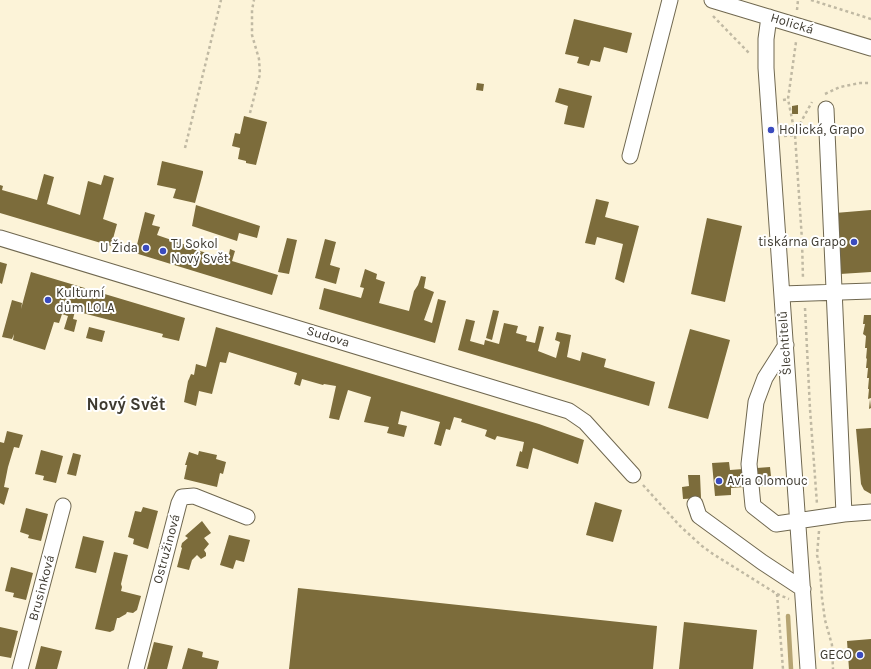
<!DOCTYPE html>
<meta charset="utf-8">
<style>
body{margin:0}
canvas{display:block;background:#fcf3d8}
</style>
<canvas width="871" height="669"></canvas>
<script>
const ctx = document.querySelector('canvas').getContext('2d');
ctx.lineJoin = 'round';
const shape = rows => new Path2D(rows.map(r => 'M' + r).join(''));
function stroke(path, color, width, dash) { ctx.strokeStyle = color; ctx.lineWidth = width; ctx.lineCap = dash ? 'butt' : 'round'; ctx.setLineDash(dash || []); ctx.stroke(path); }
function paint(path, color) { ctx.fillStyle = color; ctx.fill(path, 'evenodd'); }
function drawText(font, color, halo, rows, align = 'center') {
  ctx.font = font + ' Karla,sans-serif'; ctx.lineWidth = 4; ctx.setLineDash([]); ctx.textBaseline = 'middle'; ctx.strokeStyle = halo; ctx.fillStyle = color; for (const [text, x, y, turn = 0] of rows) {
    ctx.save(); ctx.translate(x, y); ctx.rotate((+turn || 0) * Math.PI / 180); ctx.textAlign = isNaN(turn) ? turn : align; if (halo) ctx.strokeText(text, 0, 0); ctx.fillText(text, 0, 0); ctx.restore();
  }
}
const stream = shape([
 [788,616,791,669]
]);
const building = shape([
 [574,19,632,33,627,53,604,47,600,62,591,60,589,66,577,63,579,57,565,54],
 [477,83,484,84,483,91,476,90],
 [559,88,592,96,584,128,564,124,568,106,555,102],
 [798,105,798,114,792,114,792,106],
 [244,116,267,122,256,165,246,163,246,161,238,159,240,148,232,146,235,133,240,134],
 [162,161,203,171,203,173,195,203,173,198,176,189,157,185],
 [44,174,54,177,47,204,80,215,88,181,101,185,104,175,114,178,103,219,117,224,111,246,0,213,0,185,3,186,2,190,37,200],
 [596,199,609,202,605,217,639,226,624,283,615,279,623,244,597,237,595,245,585,243],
 [196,205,260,226,257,238,239,233,237,241,192,226],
 [871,210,871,272,840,274,835,213],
 [145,212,155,215,152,225,160,227,157,235,186,245,186,247,228,259,230,249,235,251,232,261,278,275,272,295,135,253],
 [707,218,742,226,725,302,691,294],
 [287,238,297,240,289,274,278,272],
 [325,239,336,242,330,265,340,268,336,284,315,278],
 [0,262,7,264,2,284,0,283],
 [365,269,377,274,376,279,385,282,379,303,409,311,414,291,418,285,421,276,426,277,424,288,434,292,424,320,432,323,438,299,446,301,435,343,319,309,324,288,361,298,364,288,360,287],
 [31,272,185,318,179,341,162,337,163,334,75,311,73,319,77,320,74,332,64,329,68,316,62,314,59,323,54,322,45,350,13,340,14,334,12,339,2,337,12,300,22,303,21,309],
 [493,310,499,311,492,340,486,338],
 [864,315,871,315,871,398,868,399,869,389,868,389,869,378,867,378,868,368,866,368,867,358,866,359,867,348,865,348,866,336,863,334,865,324,863,324],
 [466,319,475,321,470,341,484,345,485,340,499,344,504,323,518,326,516,333,527,336,526,341,535,343,539,326,544,327,538,351,556,358,560,342,555,340,557,332,571,335,567,357,580,361,582,352,606,359,604,367,655,382,649,406,458,350],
 [89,327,105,331,102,342,86,338],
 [216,327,539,424,584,440,578,464,533,448,528,469,516,466,520,451,522,452,524,442,497,436,495,440,485,436,487,430,461,422,462,419,454,417,450,430,446,429,441,446,434,444,440,422,401,411,398,424,407,426,404,437,387,433,389,427,364,422,371,397,348,390,339,420,329,418,336,386,324,384,323,385,302,379,300,386,294,384,297,373,229,352,226,363,220,362,212,394,199,391,196,406,184,402,188,381,189,379,191,374,194,375,196,364,206,367],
 [690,329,730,340,708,419,668,408],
 [870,399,871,408,869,409],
 [871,428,871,494,864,490,861,484,856,429],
 [7,431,23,435,19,448,14,447,8,467,4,487,9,488,4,505,0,503,0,442,4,443],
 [41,450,63,456,56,483,43,480,44,476,35,474],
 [199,451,217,455,216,459,226,462,223,474,220,473,217,487,184,479,187,465,185,465,189,452,198,455],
 [73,453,81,455,76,476,67,474],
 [729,462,730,470,770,467,772,485,731,488,731,495,715,496,712,463],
 [688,475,700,475,701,498,683,499,682,487,689,486],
 [595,502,622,510,613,542,586,535],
 [143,507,158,511,148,549,133,544,134,539,128,537,135,511,141,512],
 [26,508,48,514,41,541,28,538,29,535,20,532],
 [202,521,211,533,204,538,209,544,204,550,206,553,206,556,201,559,197,555,192,560,189,570,177,567,182,548,181,547,182,543,188,538,185,536],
 [229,535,250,540,244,562,236,560,233,569,220,565],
 [83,536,104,541,96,573,75,568],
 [114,552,128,555,121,584,122,587,121,591,141,596,137,610,133,613,127,612,126,614,119,618,117,618,114,630,110,632,95,629],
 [11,567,33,573,26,600,13,597,14,593,5,591],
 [298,588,657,626,653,669,289,669],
 [684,622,757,630,753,669,679,669],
 [0,627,18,631,11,658,0,656],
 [871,639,871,669,849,669,847,641],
 [154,642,173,646,167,669,147,669],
 [41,646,62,651,57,669,35,669],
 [188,648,203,652,202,657,219,661,217,669,182,669]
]);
const path = shape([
 [811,0,871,19],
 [797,10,798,0],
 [713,16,749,53],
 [825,94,840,87,860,83,871,83],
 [783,100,788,99],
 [250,113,260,74,259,59,252,35,252,10,254,0],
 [795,134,788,99,796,42],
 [795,135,802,120,812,102],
 [784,136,795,135,802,240,803,279],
 [185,148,221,0],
 [805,308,810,409,817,504],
 [643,485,680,526,702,546,713,554,777,594,789,599],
 [819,531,817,555,820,568,822,598,825,620,832,645,833,669],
 [777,594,783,669]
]);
const minor = shape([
 [712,0,871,48],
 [769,17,766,39,766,68,808,669],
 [826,109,844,514],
 [630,156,670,0],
 [0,238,569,411,585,422,633,475],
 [782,294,871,291],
 [786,345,765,378,756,402,749,464,753,506,776,524,844,514,871,512],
 [695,504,699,516,762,562,803,589],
 [20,669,63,506],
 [136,669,179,503,182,497,194,496,247,517]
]);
const markers = [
 [771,130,4,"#3a4bbe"],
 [854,242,4,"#3a4bbe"],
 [146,248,4,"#3a4bbe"],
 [163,251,4,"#3a4bbe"],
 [48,300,4,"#3a4bbe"],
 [719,481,4,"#3a4bbe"],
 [860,655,4,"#3a4bbe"]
];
const streetNames = [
 ["Holická",792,24,17],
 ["Sudova",328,337,17],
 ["Šlechtitelů",785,343,-94],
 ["Ostružinová",167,549,-75],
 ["Brusinková",42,588,-75]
];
const poiNames = [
 ["Holická, Grapo",779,130],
 ["tiskárna Grapo",846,242,"right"],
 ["TJ Sokol",171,244],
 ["Nový Svět",171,259],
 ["U Žida",138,248,"right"],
 ["Kulturní",56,293],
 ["dům LOLA",56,308],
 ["Avia Olomouc",727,481],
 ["GECO",852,655,"right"]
];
const districtNames = [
 ["Nový Svět",126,405]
];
stroke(stream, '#b6a472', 4.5);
paint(building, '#7c6c3b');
stroke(minor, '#706850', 17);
stroke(path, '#c0b9a3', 2.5, [3, 3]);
stroke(minor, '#fff', 15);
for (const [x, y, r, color] of markers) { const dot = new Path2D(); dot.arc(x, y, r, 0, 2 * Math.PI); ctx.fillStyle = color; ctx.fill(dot); stroke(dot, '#fff', 1.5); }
drawText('13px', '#3e3a30', '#fff', streetNames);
drawText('13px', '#3e3a30', '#fff', poiNames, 'left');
drawText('bold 17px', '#3e3a30', '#fff', districtNames);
</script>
